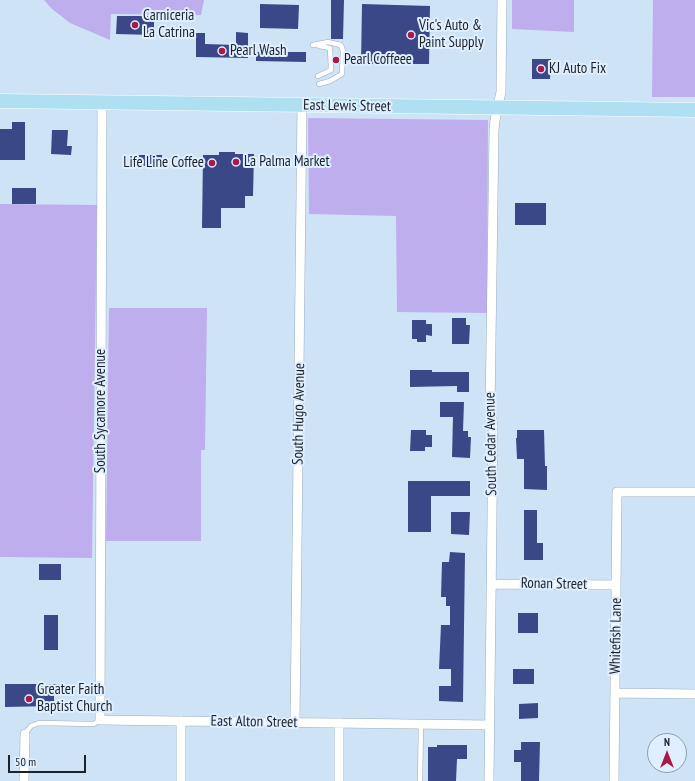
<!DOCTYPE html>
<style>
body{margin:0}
#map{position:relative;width:695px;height:781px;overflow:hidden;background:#cfe3f6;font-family:"PT Sans Narrow",sans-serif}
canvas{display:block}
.north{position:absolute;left:647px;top:733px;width:40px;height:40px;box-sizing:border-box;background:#dfefff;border:1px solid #919da9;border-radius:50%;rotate:0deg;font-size:11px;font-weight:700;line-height:16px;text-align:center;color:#1b2229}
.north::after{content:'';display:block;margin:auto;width:14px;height:18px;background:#ab1848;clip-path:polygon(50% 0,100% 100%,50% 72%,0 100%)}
.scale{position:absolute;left:8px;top:755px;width:78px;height:18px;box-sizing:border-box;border:2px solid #1b2229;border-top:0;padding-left:5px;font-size:12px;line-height:14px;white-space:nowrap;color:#1b2229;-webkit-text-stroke:3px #dfefff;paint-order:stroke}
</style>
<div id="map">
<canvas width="695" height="781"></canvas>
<div class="north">N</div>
<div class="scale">50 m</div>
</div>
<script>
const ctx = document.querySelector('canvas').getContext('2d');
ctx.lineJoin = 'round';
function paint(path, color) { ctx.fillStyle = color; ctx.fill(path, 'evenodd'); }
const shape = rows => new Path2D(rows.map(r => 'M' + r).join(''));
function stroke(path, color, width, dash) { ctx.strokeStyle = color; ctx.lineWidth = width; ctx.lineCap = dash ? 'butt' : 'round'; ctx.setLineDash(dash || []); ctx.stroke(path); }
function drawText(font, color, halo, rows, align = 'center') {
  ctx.font = font + ' "PT Sans Narrow",sans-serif'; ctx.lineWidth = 4; ctx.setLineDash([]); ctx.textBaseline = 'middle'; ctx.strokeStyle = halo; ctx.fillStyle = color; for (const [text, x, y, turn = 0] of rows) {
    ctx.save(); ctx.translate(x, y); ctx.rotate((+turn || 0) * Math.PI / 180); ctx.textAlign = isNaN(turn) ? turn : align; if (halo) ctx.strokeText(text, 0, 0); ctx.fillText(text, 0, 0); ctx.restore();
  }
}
const green = shape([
 [44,0,204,0,201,15,111,14,110,40,70,23,52,9],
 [512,0,574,0,574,32,512,29],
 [653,0,695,0,695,97,652,97],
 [308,118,488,120,487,313,397,312,396,216,309,214],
 [0,204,97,205,92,558,0,557],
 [109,308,207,308,205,450,201,450,201,541,106,541]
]);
const building = shape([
 [331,0,344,0,343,39,331,39],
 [260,4,299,5,298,29,260,28],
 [362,4,430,6,429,64,361,64],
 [117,16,154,16,154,35,116,34],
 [236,32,248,33,248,58,196,57,196,33,205,33,205,44,236,45],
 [256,52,306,52,306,62,256,61],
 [532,59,551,59,550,79,532,79],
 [12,122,25,122,25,160,0,160,0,129,12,129],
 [52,130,68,130,67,146,72,146,71,155,51,154],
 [219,152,235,152,235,154,254,154,253,196,245,196,245,208,221,208,221,228,202,228,203,155,219,155],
 [135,155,162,155,162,166,134,166],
 [12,188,36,188,36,204,12,204],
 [515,203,546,203,546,225,515,225],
 [452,318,466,318,466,325,470,325,469,344,452,344],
 [412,320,426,320,426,324,432,324,432,336,426,335,426,342,417,342,417,339,412,339],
 [410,370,432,370,432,372,469,372,469,392,457,392,457,386,410,387],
 [440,402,464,402,463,431,468,431,468,437,471,437,470,458,452,457,453,417,440,417],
 [411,430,426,430,426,435,432,435,432,447,425,447,425,451,410,451],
 [517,430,544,430,545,466,547,466,547,490,524,489,524,459,517,459,516,438,517,438],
 [408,481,470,481,470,496,431,496,431,532,408,532],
 [524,510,537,510,537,543,543,543,543,560,524,560],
 [451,512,470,512,469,535,451,534],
 [450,552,465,553,463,702,439,701,439,686,451,686,451,669,439,669,441,625,450,625,450,606,446,606,446,597,441,597,442,562,449,562],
 [39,564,61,564,61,580,39,580],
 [518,613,538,613,538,633,518,633],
 [44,615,58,615,58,650,44,650],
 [513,669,534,669,534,684,513,684],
 [5,684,59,684,59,692,54,692,54,706,5,707],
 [538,703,538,718,519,719,519,704],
 [521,742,540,742,539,781,521,781,521,762,514,762,514,750,521,750],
 [437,745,467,745,467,759,457,759,456,781,428,781,428,747,437,747]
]);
const lane = shape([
 [313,45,328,42,341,45,343,51,342,74,330,81,319,84],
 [318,76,331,70,330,48,319,46],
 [25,734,31,726,39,723,94,724,100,720],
 [420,781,421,724]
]);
const street = shape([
 [102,102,100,720,489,725],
 [491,584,616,585],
 [615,693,695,694],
 [295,722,302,105],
 [24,781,25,734],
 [181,781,181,721],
 [339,781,339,723],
 [489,781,493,426,490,412,494,130,495,120,501,92,502,0],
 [614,781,617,492,695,492]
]);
const primary = shape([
 [0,101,695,110]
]);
const markers = [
 [135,25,4,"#ab1848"],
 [411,35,4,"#ab1848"],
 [222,51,4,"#ab1848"],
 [336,60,4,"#ab1848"],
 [541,69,4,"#ab1848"],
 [236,162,4,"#ab1848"],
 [212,163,4,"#ab1848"],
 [29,699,4,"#ab1848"]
];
const poiNames = [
 ["Carniceria",143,16],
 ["La Catrina",143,33],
 ["Vic's Auto &",419,26],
 ["Paint Supply",419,43],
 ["Pearl Wash",230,51],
 ["Pearl Coffeee",344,60],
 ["KJ Auto Fix",549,69],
 ["La Palma Market",244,162],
 ["Life Line Coffee",204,163,"right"],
 ["Greater Faith",37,690],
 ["Baptist Church",37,707]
];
const streetNames = [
 ["East Lewis Street",347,106,1],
 ["South Sycamore Avenue",101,411,-90],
 ["South Hugo Avenue",299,414,-89],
 ["South Cedar Avenue",491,444,-91],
 ["Ronan Street",554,584,1],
 ["Whitefish Lane",616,636,-89],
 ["East Alton Street",254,722,1]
];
paint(green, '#beaeed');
paint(building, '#3a4887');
stroke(lane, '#99acbe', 5.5);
stroke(street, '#99acbe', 10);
stroke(primary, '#fff', 15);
stroke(lane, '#fff', 4.5);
stroke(street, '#fff', 9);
stroke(primary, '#aee0f2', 14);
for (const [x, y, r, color] of markers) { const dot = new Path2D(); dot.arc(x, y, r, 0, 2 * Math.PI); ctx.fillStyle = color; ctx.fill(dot); stroke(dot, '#dfefff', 1.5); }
drawText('15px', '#1b2229', '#dfefff', poiNames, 'left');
drawText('15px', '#1b2229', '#dfefff', streetNames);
</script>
